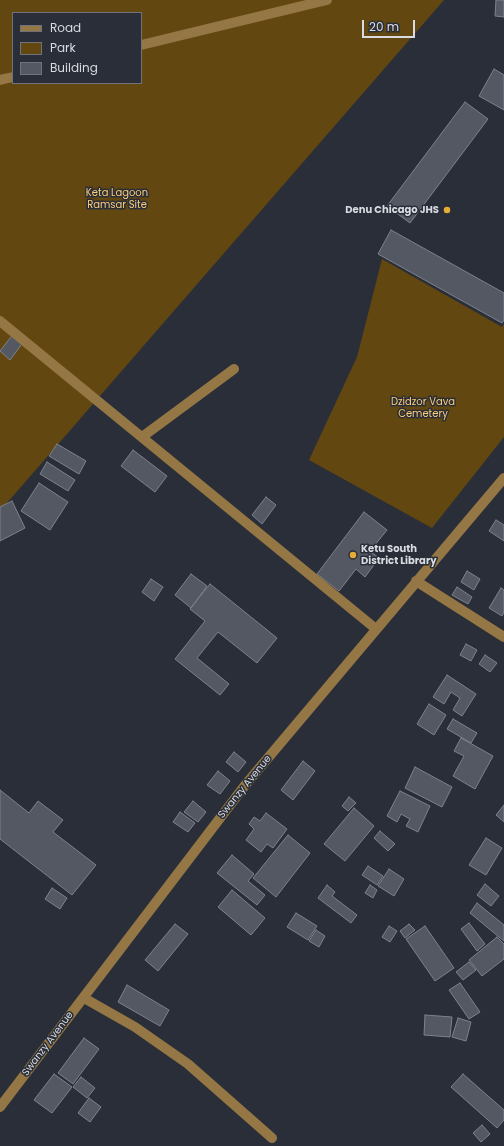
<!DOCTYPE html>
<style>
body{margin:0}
#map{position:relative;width:504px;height:1146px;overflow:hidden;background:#2a2e38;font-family:Poppins,sans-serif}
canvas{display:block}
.legend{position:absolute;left:12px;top:12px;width:130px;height:72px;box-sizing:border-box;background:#2a2e38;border:1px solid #70737c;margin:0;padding:5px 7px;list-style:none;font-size:12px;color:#d8dbe1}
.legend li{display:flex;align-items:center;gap:8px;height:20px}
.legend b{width:20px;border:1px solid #70737c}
.scale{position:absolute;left:362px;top:20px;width:53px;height:18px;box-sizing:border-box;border:2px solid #d8dbe1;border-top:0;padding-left:5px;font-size:12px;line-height:14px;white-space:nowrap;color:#d8dbe1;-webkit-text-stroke:3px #2a2e38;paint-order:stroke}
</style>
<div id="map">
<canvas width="504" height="1146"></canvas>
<ul class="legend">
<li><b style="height:5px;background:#947744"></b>Road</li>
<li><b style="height:11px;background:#624710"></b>Park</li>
<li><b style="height:11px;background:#535863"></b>Building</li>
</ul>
<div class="scale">20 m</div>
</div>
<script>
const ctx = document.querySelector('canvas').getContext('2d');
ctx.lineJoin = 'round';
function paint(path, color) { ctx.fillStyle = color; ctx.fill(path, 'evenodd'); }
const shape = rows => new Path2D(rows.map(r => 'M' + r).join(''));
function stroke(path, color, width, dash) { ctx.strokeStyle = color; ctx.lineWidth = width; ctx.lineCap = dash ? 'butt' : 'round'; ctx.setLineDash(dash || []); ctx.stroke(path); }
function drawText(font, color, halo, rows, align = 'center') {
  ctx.font = font + ' Poppins,sans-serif'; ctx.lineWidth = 3; ctx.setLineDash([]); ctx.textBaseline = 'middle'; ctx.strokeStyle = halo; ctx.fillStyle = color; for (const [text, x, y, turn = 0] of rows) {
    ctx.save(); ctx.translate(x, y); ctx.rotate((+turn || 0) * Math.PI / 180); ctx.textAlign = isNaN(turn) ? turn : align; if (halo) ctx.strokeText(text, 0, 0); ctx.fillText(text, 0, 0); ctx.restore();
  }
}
const green = shape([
 [0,0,444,0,0,511],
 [13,13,141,13,141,83,13,83],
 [382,259,502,327,504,324,504,437,432,528,309,460,357,357]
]);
const building = shape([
 [496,0,504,0,504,17,495,16,496,0],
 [494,69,504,75,504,110,479,96,494,69],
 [465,102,488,119,410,223,387,206,465,102],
 [391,230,504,293,504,320,502,323,378,254,391,230],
 [14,333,24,341,10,360,0,351,14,333],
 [57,444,86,461,79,474,49,456,57,444],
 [133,450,167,476,155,492,121,466,133,450],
 [47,462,75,480,68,491,40,474,47,462],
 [39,483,68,502,50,530,21,511,39,483],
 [266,497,276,505,262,524,252,515,266,497],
 [12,501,25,528,0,541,0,507,12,501],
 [364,512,387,530,370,551,379,558,365,577,356,569,339,591,317,574,364,512],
 [496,520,504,525,504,541,489,531,496,520],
 [467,571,480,579,474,590,461,582,467,571],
 [191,574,207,586,191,608,175,595,191,574],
 [151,579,163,587,154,601,142,592,151,579],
 [210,584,277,638,257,663,218,632,197,658,229,684,220,695,175,659,205,621,190,609,210,584],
 [457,587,472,597,468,604,452,595,457,587],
 [501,588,504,590,504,612,502,616,489,608,501,588],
 [466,644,477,650,471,661,460,655,466,644],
 [485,655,497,663,490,672,479,664,485,655],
 [447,675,476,694,462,716,453,710,460,698,451,692,444,704,433,697,447,675],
 [429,704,446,715,434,735,417,724,429,704],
 [453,719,477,733,471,743,447,729,453,719],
 [461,738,493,756,475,789,453,776,464,756,454,751,461,738],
 [234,752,246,762,238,772,226,762,234,752],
 [303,761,315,771,293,800,281,790,303,761],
 [415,767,452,787,442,807,405,788,415,767],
 [218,771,230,781,220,794,207,785,218,771],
 [0,790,29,813,38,801,63,820,53,832,96,865,72,895,0,839,0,790],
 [400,791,430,806,418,832,406,826,410,819,401,814,397,822,387,816,400,791],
 [349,797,356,803,348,811,342,806,349,797],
 [193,801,206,812,198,822,184,812,193,801],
 [504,805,504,822,496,815,504,805],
 [354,808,374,826,345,861,324,844,354,808],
 [180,812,195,823,188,832,173,822,180,812],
 [266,813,287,829,273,848,267,844,261,852,246,840,254,829,249,824,254,817,260,821,266,813],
 [380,831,395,844,388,851,374,838,380,831],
 [288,835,310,853,276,897,253,878,288,835],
 [486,838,502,848,486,875,469,865,486,838],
 [232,855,254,874,248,881,265,895,257,905,217,873,232,855],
 [368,866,383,876,377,885,362,875,368,866],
 [389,869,404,879,394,896,378,886,389,869],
 [485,884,499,896,491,906,477,895,485,884],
 [327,885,335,892,332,896,357,915,351,923,318,898,327,885],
 [370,885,377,890,373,898,365,893,370,885],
 [52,888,67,898,60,909,45,899,52,888],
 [232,890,265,918,251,935,218,907,232,890],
 [477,903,504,925,504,941,470,913,477,903],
 [296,913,317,926,308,940,287,927,296,913],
 [469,923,485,944,477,951,461,929,469,923],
 [175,924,188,934,158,971,145,960,175,924],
 [409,924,415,930,405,938,400,931,409,924],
 [389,926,397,931,390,942,382,937,389,926],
 [425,926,454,968,435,981,406,939,425,926],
 [316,930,325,936,319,947,309,941,316,930],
 [497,937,504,944,504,959,482,976,469,960,497,937],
 [469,962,476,970,463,980,456,972,469,962],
 [460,983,480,1012,469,1019,449,990,460,983],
 [127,985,169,1010,160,1026,118,1002,127,985],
 [425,1015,452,1017,450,1037,424,1035,425,1015],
 [458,1018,471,1022,466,1041,452,1037,458,1018],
 [84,1038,99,1049,73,1084,58,1073,84,1038],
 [54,1074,72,1087,52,1113,34,1100,54,1074],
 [463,1074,504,1110,504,1120,497,1128,451,1087,463,1074],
 [81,1077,95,1088,87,1098,73,1087,81,1077],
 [89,1098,101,1107,90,1122,78,1113,89,1098],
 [482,1125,490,1134,481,1142,473,1133,482,1125]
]);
const minor = shape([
 [141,45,327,0],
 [0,80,13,77],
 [0,321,376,629],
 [142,437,234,369],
 [416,581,504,637],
 [84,998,135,1027,188,1064,272,1138],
 [0,1107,246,784,504,478]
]);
const markers = [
 [447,210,4,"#e7ac36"],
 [353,555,4,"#e7ac36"]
];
const parkNames = [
 ["Keta Lagoon",117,193],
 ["Ramsar Site",117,205],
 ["Dzidzor Vava",423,402],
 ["Cemetery",423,414]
];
const poiNames = [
 ["Denu Chicago JHS",439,210],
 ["Ketu South",361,549,"left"],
 ["District Library",361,561,"left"]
];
const streetNames = [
 ["Swanzy Avenue",245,787,-51],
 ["Swanzy Avenue",48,1044,-53]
];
paint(green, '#624710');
paint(building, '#535863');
stroke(building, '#7d828e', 1);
stroke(minor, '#947744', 10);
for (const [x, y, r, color] of markers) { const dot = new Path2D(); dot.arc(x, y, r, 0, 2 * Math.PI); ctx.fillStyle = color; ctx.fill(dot); stroke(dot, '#2a2e38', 1.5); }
drawText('10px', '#fbcc79', '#2a2e38', parkNames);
drawText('bold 10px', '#d8dbe1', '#2a2e38', poiNames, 'right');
drawText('10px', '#d8dbe1', '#2a2e38', streetNames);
</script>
